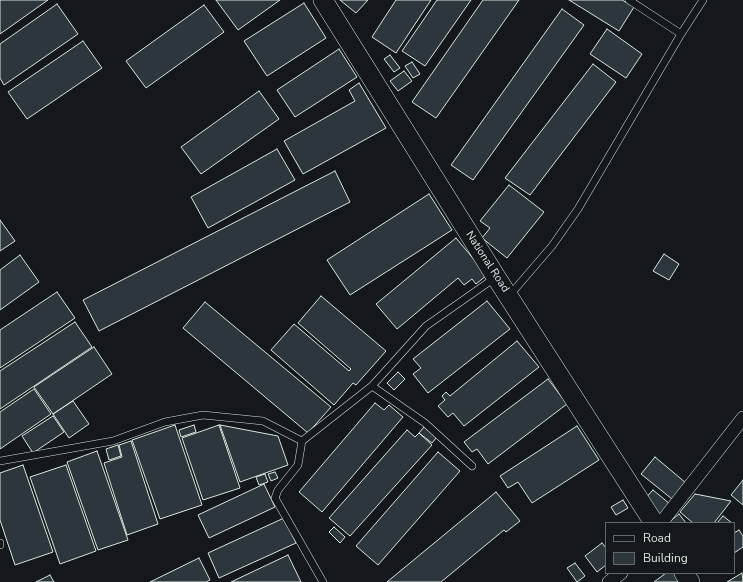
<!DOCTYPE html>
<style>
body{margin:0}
#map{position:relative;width:743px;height:582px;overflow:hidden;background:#14181c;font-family:"Nunito Sans",sans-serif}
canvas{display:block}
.legend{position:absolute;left:605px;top:522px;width:130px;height:52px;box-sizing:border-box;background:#14181c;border:1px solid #626a69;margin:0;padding:5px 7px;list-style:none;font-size:12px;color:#d8e6dc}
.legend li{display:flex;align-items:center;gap:8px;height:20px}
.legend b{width:20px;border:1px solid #626a69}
</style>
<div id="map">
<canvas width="743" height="582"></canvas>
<ul class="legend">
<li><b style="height:5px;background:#14181c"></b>Road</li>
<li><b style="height:11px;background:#2c363c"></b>Building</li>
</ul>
</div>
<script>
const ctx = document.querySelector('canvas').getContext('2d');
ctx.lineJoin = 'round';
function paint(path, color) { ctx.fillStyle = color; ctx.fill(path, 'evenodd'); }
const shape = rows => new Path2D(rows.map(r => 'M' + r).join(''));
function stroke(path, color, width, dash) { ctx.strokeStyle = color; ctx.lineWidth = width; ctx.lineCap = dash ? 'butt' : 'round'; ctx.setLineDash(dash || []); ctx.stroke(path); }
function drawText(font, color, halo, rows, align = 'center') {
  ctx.font = font + ' "Nunito Sans",sans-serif'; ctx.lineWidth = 3; ctx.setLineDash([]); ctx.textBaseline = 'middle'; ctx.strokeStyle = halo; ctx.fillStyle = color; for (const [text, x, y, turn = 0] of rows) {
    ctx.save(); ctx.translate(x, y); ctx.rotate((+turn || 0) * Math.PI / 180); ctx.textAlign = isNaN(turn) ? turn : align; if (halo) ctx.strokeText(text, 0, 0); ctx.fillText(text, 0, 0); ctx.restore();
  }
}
const building = shape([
 [0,0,48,0,0,34,0,0],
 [216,0,280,0,238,30,216,0],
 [340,0,368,0,356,13,340,0],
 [396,0,431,0,396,53,372,37,396,0],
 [437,0,471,0,425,66,402,51,437,0],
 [483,0,519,0,436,118,412,102,483,0],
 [569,0,622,0,634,7,619,31,569,0],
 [304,3,326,38,267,76,244,41,304,3],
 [57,4,78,34,4,85,0,78,0,44,57,4],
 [204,5,224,32,146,88,126,61,204,5],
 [562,9,584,25,473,180,451,165,562,9],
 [607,29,642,54,626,78,590,54,607,29],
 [83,41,102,68,27,119,8,92,83,41],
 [339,49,357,77,295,117,277,90,339,49],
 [390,55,400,68,394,72,384,59,390,55],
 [412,62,420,74,413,78,405,66,412,62],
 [593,64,616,82,530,195,505,178,593,64],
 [404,71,412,81,398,91,390,81,404,71],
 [359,83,386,128,303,174,284,141,355,101,349,90,359,83],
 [259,91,279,119,201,174,181,147,259,91],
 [277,149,295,180,208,228,191,197,277,149],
 [335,171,350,202,99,331,83,300,335,171],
 [509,185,544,212,507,258,482,238,490,228,480,221,509,185],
 [429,194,452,230,350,295,327,260,429,194],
 [0,220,15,241,0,251,0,220],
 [456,238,487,275,476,284,472,279,464,285,458,278,397,329,376,304,456,238],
 [664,254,679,264,669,280,653,271,664,254],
 [20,255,39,282,0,310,0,270,20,255],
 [57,292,75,318,0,368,0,330,57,292],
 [321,296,386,351,356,385,353,383,334,405,271,350,294,324,349,371,351,369,298,323,321,296],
 [487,301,510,329,428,393,413,374,421,368,413,359,487,301],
 [205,302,331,407,308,433,183,328,205,302],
 [75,322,92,347,0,409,0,371,75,322],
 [517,341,539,367,464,426,453,413,448,417,438,406,445,400,442,396,446,392,450,396,517,341],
 [94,347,112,374,53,414,34,387,94,347],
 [398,372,405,379,394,390,387,383,398,372],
 [548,379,567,404,488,464,477,449,472,452,464,442,548,379],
 [34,389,51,414,0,449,0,412,34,389],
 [73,401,89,424,69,438,53,414,73,401],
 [375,403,384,410,389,405,403,417,322,512,299,492,375,403],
 [53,416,64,432,33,453,22,436,53,416],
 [175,425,202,505,160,519,132,440,175,425],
 [194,425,196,432,181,437,179,430,194,425],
 [219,425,240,488,203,500,182,438,219,425],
 [220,425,278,436,288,465,240,482,220,425],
 [577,426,599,460,532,503,518,482,508,488,500,476,577,426],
 [424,427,437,437,432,443,419,433,424,427],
 [407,430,415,437,419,433,432,445,350,536,329,518,407,430],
 [131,441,158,524,127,535,104,463,122,457,119,445,131,441],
 [118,445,121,456,109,460,106,449,118,445],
 [97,451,128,540,98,550,67,462,97,451],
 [438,452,460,471,378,565,356,546,438,452],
 [655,457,686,483,672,499,641,474,655,457],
 [23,465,53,552,15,565,0,520,0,473,23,465],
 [66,465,96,551,60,564,30,477,66,465],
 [275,472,278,478,271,481,268,474,275,472],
 [265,474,268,482,259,485,256,477,265,474],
 [743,480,743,505,731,495,743,480],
 [264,484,275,507,209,538,198,515,264,484],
 [653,490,670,504,660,517,642,502,653,490],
 [496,492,520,521,506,532,504,530,441,582,387,582,496,492],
 [695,494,731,501,714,523,693,523,680,512,695,494],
 [623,500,628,508,616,515,611,507,623,500],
 [679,514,686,523,668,523,679,514],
 [723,516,732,523,717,523,723,516],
 [284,518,296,543,219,578,208,553,284,518],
 [334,527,345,537,340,543,329,532,334,527],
 [739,530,743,536,743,547,734,553,734,533,739,530],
 [602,543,606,548,606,565,597,572,585,556,602,543],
 [288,555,301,582,231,582,288,555],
 [199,558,210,580,206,582,150,582,199,558],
 [575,563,585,576,577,582,567,568,575,563],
 [666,573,675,573,682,582,654,582,666,573],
 [742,573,743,582,727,582,742,573],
 [50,575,54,582,36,582,50,575]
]);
const lane = shape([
 [629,0,681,34],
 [509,296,552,246,578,209,681,34,703,0],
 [372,386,425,423,472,466],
 [0,461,113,441,165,422,203,415,263,421,302,441],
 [0,543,0,545],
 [323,582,275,498,278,490,298,465,302,441,372,386,426,326,496,277]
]);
const street = shape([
 [661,523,743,418],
 [609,582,621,573]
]);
const secondary = shape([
 [323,0,496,277,654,523],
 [684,573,690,582]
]);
const streetNames = [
 ["National Road",487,262,57]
];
paint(building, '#2c363c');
stroke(building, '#d8e6dc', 1);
stroke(lane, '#d8e6dc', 8);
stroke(street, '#d8e6dc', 14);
stroke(secondary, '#d8e6dc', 20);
stroke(lane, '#14181c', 7);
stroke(street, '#14181c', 13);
stroke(secondary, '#14181c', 19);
drawText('11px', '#d8e6dc', '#14181c', streetNames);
</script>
